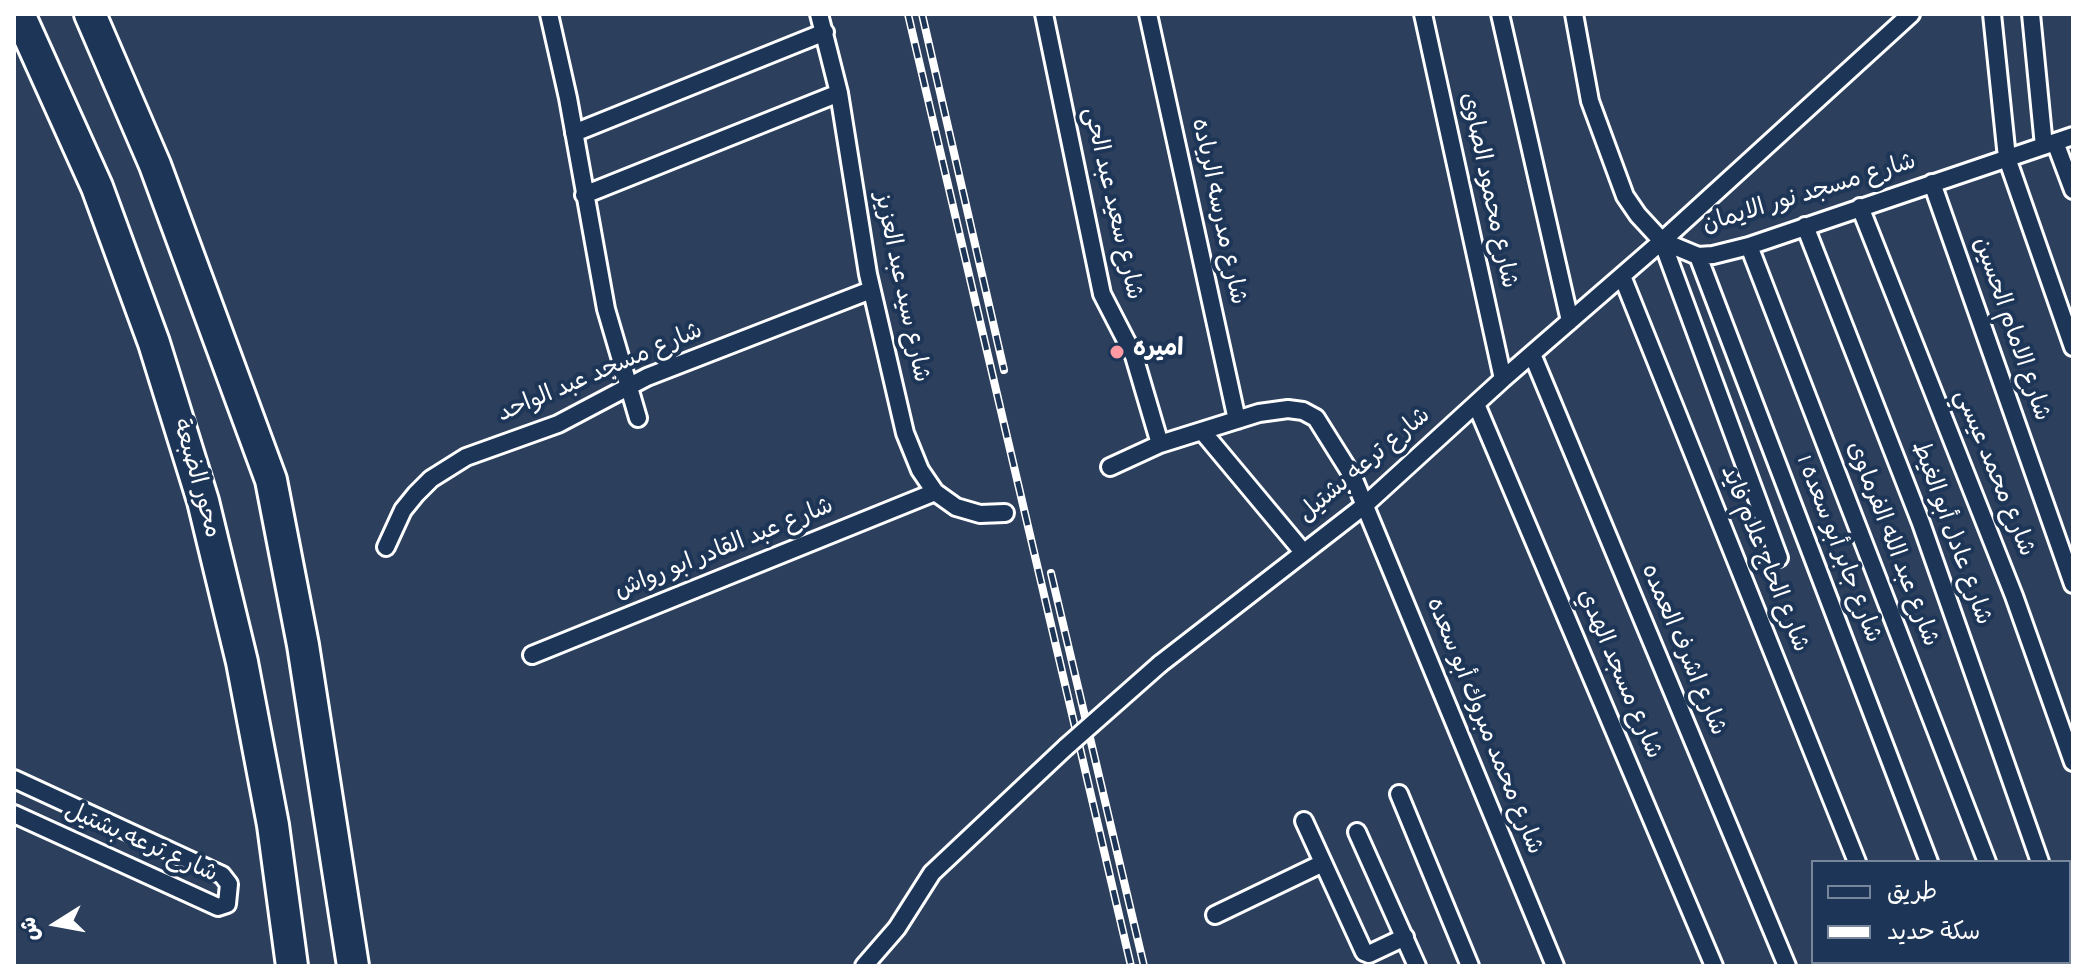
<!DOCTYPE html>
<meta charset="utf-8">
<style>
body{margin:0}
#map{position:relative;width:2087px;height:980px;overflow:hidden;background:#2c3f5c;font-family:Dekko,"Playpen Sans Arabic",sans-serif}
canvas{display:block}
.frame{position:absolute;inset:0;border:16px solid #fff;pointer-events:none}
.legend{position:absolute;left:1811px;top:860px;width:260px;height:104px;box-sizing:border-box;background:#1d3557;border:2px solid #77869a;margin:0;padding:10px 14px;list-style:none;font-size:24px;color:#fff}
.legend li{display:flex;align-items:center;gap:16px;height:40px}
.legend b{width:40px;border:2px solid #77869a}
.north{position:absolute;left:16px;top:884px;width:80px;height:80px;-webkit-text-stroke:6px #1d3557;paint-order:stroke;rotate:259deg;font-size:22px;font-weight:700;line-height:32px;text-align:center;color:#fff}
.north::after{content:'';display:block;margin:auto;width:28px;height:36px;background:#fff;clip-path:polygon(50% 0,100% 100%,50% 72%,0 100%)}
</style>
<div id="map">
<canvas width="2087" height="980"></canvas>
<div class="frame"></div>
<ul class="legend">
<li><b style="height:10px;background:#1d3557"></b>طريق</li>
<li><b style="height:10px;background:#fff"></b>سكة حديد</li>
</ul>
<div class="north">ش</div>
</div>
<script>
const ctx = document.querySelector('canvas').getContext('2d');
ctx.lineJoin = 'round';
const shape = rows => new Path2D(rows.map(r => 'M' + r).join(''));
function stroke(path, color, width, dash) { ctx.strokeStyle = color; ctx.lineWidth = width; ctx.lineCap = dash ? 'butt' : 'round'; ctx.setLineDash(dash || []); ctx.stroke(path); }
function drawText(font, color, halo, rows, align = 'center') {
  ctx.font = font + ' Dekko,"Playpen Sans Arabic",sans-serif'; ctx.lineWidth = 8; ctx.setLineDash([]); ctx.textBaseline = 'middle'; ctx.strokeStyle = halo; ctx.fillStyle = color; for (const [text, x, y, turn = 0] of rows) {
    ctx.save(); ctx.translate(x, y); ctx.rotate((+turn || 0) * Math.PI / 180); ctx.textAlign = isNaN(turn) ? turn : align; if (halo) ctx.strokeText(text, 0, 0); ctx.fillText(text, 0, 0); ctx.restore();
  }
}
const minor = shape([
 [549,14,568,98,606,309,638,418],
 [819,14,839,93,868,274,905,433,920,470,935,492,956,507,980,514,1005,513],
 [1044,14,1102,294,1134,356,1160,444],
 [1148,14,1237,420],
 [1423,14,1503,379],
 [1500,14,1570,321],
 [1574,14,1590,101,1625,196,1638,215,1662,241,1698,256,1713,255,1749,246,2073,136],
 [1992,14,2007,158,2073,347],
 [2031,14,2044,146],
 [574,133,825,32],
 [2055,142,2073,190],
 [1932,183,2073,584],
 [584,195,839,93],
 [1860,207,2014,596,2073,762],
 [1805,226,1921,523,2040,862],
 [1662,241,1779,558],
 [1749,246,1987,862],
 [1698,256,1929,862],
 [1622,276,1857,862],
 [1532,354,1787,966],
 [1476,404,1714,966],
 [1202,431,1303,552],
 [1110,467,1160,444,1259,413,1288,409,1303,411,1316,418,1353,477,1555,966],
 [386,547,403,510,416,494,431,479,466,457,558,424,647,377,871,290],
 [532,655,935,492],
 [1160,664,1365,505,1503,379,1662,241,1911,14],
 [14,779,222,875,229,884,227,904,218,907,14,814],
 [1399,794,1470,966],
 [1304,821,1364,952,1369,954,1405,937],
 [1357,832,1417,966],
 [1215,915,1323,863],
 [2069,943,2073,955],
 [1856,962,1857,966],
 [1897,962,1898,966],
 [1968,962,1969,966],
 [2025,962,2026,966],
 [864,966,897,928,932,873,1066,747]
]);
const motorway = shape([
 [19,14,97,187,154,343,203,501,242,662,273,825,292,966],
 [90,14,155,165,271,480,303,645,353,966]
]);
const rail = shape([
 [908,14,1131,966],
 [922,14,1004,370],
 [1051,573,1144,966]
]);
const minorBridge = shape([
 [1066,747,1160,664]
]);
const markers = [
 [1117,352,8,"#ff9aa2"]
];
const streetNames = [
 ["شارع محمود الصاوى",1486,191,78],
 ["شارع مسجد نور الايمان",1810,196,-17],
 ["شارع سعيد عبد الحى",1110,204,77],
 ["شارع مدرسه الرياده",1216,212,78],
 ["شارع سيد عبد العزيز",899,288,78],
 ["شارع الامام الحسين",2009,330,71],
 ["شارع مسجد عبد الواحد",601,375,-23],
 ["شارع ترعه بشتيل",1366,467,-40],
 ["شارع محمد عيسي",1992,474,68],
 ["محور الضبعة",194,479,74],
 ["شارع عادل أبو الغيط",1949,534,70],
 ["شارع عبد الله الفرماوى",1890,545,69],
 ["شارع جابر أبو سعده 1",1836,550,69],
 ["شارع عبد القادر ابو رواش",725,551,-22],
 ["شارع الحاج علام فايد",1762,560,68],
 ["شارع اشرف العمده",1681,651,67],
 ["شارع مسجد الهدي",1617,675,67],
 ["شارع محمد مبروك أبو سعده",1482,727,68],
 ["شارع ترعه بشتيل",140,845,24]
];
const poiNames = [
 ["اميره",1133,352]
];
stroke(minor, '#fff', 22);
stroke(motorway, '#fff', 36);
stroke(minor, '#1d3557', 16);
stroke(motorway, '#1d3557', 30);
stroke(rail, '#fff', 8);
stroke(rail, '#1d3557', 5, [15]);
stroke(minorBridge, '#fff', 22, []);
stroke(minorBridge, '#1d3557', 16);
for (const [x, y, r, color] of markers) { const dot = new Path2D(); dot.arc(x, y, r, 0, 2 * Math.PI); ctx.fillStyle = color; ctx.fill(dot); stroke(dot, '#1d3557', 3); }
drawText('24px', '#fff', '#1d3557', streetNames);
drawText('bold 24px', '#fff', '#1d3557', poiNames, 'left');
</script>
